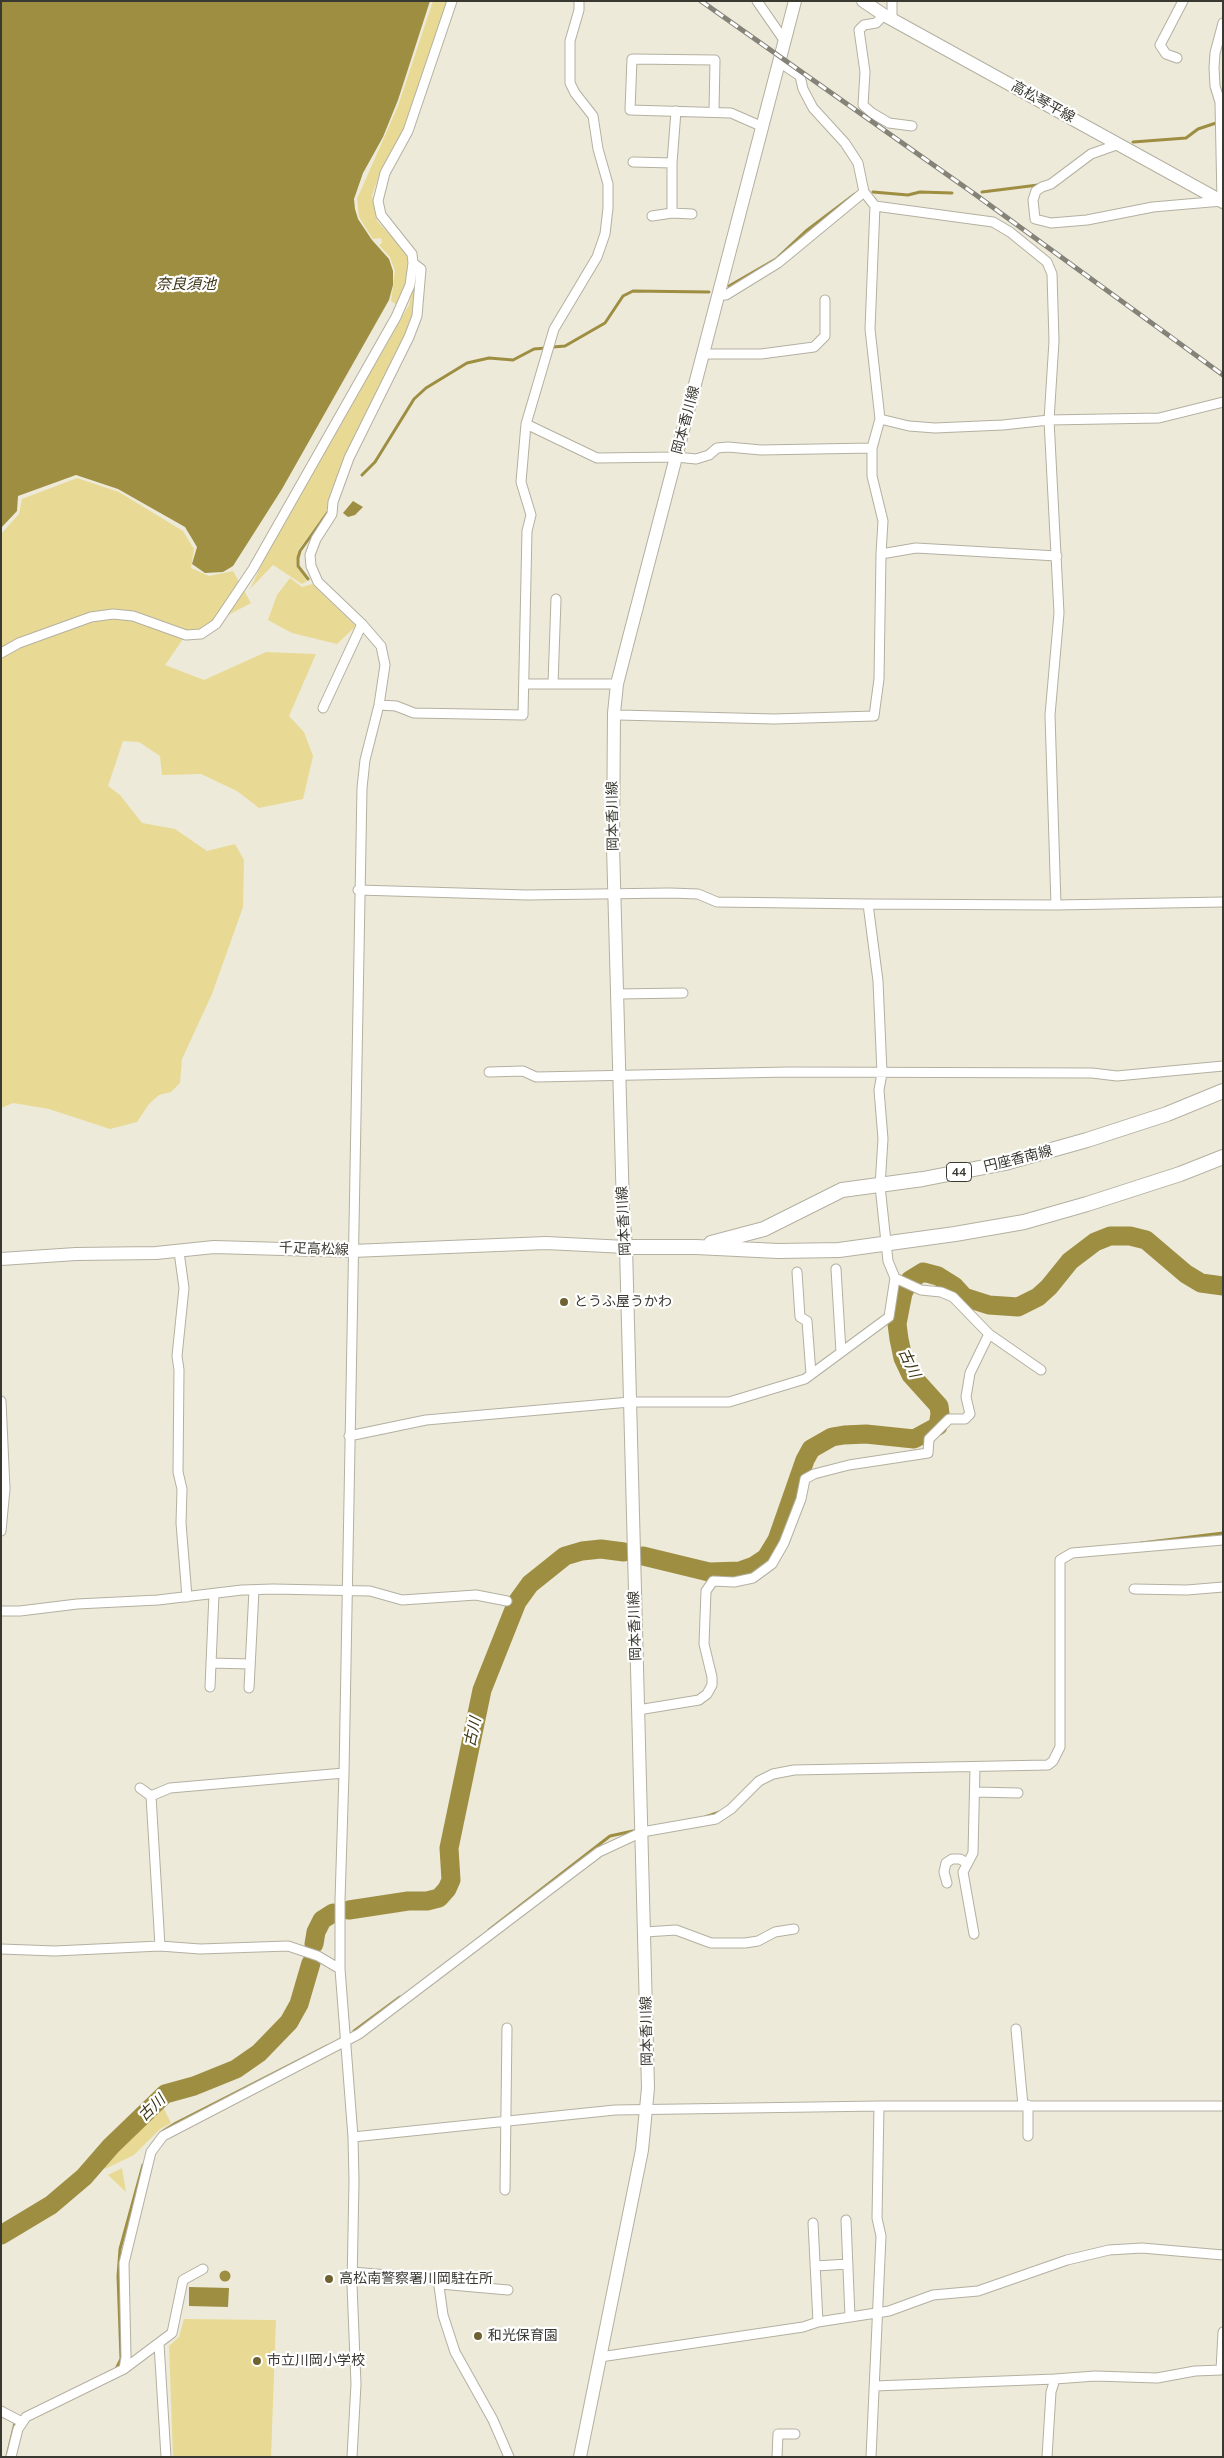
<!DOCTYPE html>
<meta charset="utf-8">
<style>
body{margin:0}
#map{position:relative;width:1224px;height:2458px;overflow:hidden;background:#edeada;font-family:Mulish,sans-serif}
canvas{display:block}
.frame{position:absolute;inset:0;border:2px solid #393831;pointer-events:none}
</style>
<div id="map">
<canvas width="1224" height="2458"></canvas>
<div class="frame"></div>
</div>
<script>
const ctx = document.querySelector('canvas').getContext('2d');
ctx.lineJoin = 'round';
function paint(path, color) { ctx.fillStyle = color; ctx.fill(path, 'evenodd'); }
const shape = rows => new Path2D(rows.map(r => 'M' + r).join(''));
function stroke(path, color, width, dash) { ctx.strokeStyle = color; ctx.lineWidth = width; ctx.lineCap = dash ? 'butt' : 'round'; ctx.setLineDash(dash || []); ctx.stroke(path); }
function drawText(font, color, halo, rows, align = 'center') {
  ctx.font = font + ' Mulish,"Noto Sans JP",sans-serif'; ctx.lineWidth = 4.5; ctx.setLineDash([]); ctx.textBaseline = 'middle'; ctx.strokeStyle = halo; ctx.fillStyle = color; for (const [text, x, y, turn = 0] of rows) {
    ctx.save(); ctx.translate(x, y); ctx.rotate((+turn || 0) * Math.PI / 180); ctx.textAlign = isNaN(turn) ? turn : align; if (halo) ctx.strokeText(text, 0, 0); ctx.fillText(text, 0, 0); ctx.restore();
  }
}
const green = shape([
 [433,1,447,1,408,115,405,133,382,168,372,195,377,221,407,253,410,264,405,288,397,305,391,301,395,271,390,257,379,245,382,243,381,238,373,239,359,217,357,199,398,106],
 [417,272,413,320,347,451,331,491,326,513,298,550,296,566,307,581,302,584,273,565,250,589,268,551,409,305],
 [77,478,119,492,183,531,194,549,191,568,209,576,233,571,251,603,183,639,165,665,204,680,266,652,316,654,289,716,304,732,313,756,303,799,259,808,237,791,201,774,162,775,160,756,139,742,123,741,108,786,120,795,142,823,175,829,207,851,235,844,244,860,243,907,212,994,182,1059,180,1083,171,1092,159,1095,149,1104,137,1122,110,1129,49,1109,13,1103,1,1108,1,534,19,514,22,499],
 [290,578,302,587,312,584,356,626,337,644,292,633,268,620,277,595],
 [166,2101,163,2107,171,2123,160,2129,134,2155,105,2169,103,2164,160,2103],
 [122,2168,126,2192,108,2175],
 [184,2319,276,2320,271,2457,173,2457,169,2346,179,2337]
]);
const water = shape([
 [1,1,430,1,398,100,383,137,363,173,354,199,355,209,358,219,372,240,389,259,393,271,393,285,389,300,282,489,233,566,223,572,205,573,192,564,197,547,185,527,118,489,76,475,18,496,17,511,1,528],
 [353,501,363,507,355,515,348,517,343,513],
 '219.5 2276a5.5 5.5 0 1 1 11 0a5.5 5.5 0 1 1-11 0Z',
 [189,2287,229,2288,228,2307,189,2306]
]);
const stream = shape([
 [1133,142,1186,138,1198,129,1216,123],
 [873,192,908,195,920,192,952,193],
 [982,192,1038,185],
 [729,286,776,259,806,231,855,194],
 [553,347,565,346,605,323,623,296,633,291,709,292],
 [362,475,375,462,414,399,426,388,467,363,489,358,513,360,534,349,546,348],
 [308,579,298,566,298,558,300,551,328,512],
 [1141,1543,1223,1533],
 [705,1817,720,1812],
 [489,1930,610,1836,633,1831],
 [354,2031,400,1997],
 [151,2146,163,2131,176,2123,327,2046],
 [116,2369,121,2359,118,2276,120,2249,143,2165],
 [7,2456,15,2423]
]);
const river = shape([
 [643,1556,709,1572,740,1571,754,1566,766,1558,777,1540,805,1460,811,1449,832,1437,844,1435,866,1434,914,1439,938,1426,940,1414,939,1406,911,1375,903,1358,899,1339,897,1324,903,1293,910,1280,923,1272,938,1276,954,1286,964,1297,989,1305,1018,1307,1038,1297,1049,1287,1070,1261,1095,1242,1110,1236,1130,1236,1146,1240,1186,1274,1201,1283,1223,1286],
 [349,1910,408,1901,427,1901,439,1898,447,1889,451,1880,449,1848,482,1690,517,1602,530,1584,565,1556,582,1551,601,1549,624,1552],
 [314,1944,316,1932,322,1920,333,1913],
 [1,2235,51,2205,84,2177,111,2146,165,2094,194,2086,236,2069,259,2053,289,2022,299,2004,311,1963]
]);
const street = shape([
 [757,1,784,40],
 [884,15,876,23,864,25,859,30,865,72,863,105,872,113,889,123,912,126],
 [892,18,892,1],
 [1177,58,1166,54,1160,45,1183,1],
 [779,62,800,76,803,89,813,108,845,143,858,163,864,192,875,206,993,222,1010,232,1047,262,1052,274,1054,341,1049,420,1059,613,1050,715,1056,905],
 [714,111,715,60,632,59,630,110,731,113,763,127],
 [1119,144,1091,154,1051,184,1042,187,1036,191,1033,200,1035,219,1051,223,1087,220,1153,207,1222,201,1220,102,1215,86,1214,68,1215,53,1223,23],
 [633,162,672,163],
 [672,213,672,163,676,111],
 [652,216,672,213,692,214],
 [719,295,726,295,778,263,864,192],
 [703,354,761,354,814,347,825,336,825,300],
 [880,419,909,426,935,428,1003,425,1049,420,1159,418,1223,402],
 [526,424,597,458,676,457,696,459,709,455,717,448,728,447,761,450,872,448],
 [881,554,916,548,1057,556],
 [1,653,19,643,91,617,113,614,133,616,186,635,201,634,216,624,253,569,396,317,410,285,413,263,412,254,381,215,378,201,385,173,408,131,452,1],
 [524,684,617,684],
 [553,684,556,599],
 [379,705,396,706,414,713,523,715,527,531,531,515,521,482,526,424,554,329,597,257,605,234,608,208,608,184,598,149,593,116,575,93,570,83,570,41,579,10,579,1],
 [323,708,362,624],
 [614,712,619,715,774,719,874,716,879,679,881,554,883,521,872,476,872,448,880,419,870,329,875,206],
 [358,890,527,895,670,893,698,894,717,902,868,904,1056,905,1223,902],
 [868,904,878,981,882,1073,879,1090,883,1139,880,1186,888,1261,895,1278,921,1290,941,1292,953,1297,989,1334,1041,1370],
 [617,994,683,993],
 [489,1072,523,1071,536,1077,789,1072,1092,1073,1117,1076,1223,1066],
 [179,1252,184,1288,177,1356,179,1370,178,1472,182,1489,181,1523,187,1597],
 [836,1269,841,1352],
 [797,1272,800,1317,807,1321,811,1374],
 [1,1401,5,1489,1,1531],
 [349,1436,426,1420,630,1402,729,1402,805,1379,889,1317,895,1278],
 [1134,1589,1187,1590,1223,1587],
 [1,1611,20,1611,77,1604,158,1600,242,1590,273,1589,370,1591,402,1600,476,1595,507,1601],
 [211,1663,250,1664],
 [210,1687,214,1594],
 [249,1688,254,1590],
 [638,1710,699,1700,707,1694,712,1685,712,1677,704,1644,706,1591,713,1581,734,1582,753,1578,772,1564,784,1543,801,1499,805,1479,814,1474,849,1465,928,1453,929,1439,949,1419,965,1419,970,1414,966,1397,970,1373,989,1334],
 [140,1788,151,1796,160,1946],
 [976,1792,1018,1793],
 [151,1796,170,1788,344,1773],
 [947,1883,944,1872,946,1863,952,1859,960,1859,967,1863],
 [645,1932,676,1930,711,1943,745,1943,758,1941,775,1932,794,1929],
 [974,1934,963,1872,973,1853,975,1768],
 [1,1949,55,1951,160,1946,200,1949,288,1946,318,1956,340,1969],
 [1016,2029,1023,2106],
 [1028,2105,1028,2136],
 [353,2137,615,2110,879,2106,1223,2106],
 [505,2190,507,2028],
 [846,2220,850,2317],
 [813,2223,818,2322],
 [816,2266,848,2264],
 [352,2272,438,2279,443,2315,455,2352,493,2420,509,2457],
 [440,2284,508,2290],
 [159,2344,166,2457],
 [600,2357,803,2327,818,2322,889,2311,933,2295,978,2291,1067,2260,1109,2250,1142,2248,1223,2255],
 [124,2369,172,2333,183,2280,203,2269],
 [875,2386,1055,2379],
 [1,2411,22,2422],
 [11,2457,18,2429,26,2417,124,2369,126,2357,124,2263,151,2152,163,2136,359,2034,599,1852,642,1832,716,1819,731,1809,759,1781,773,1774,794,1770,1048,1765,1053,1761,1060,1747,1060,1560,1072,1553,1223,1540],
 [352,2457,356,2384,352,2285,354,2181,353,2137,340,1969,340,1900,344,1773,362,788,365,760,379,705,385,665,381,646,362,624,318,582,311,566,310,555,316,539,332,514,333,502,349,458,409,337,417,316,421,269,413,263],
 [777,2457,778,2434,795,2434],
 [871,2457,881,2236,877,2218,879,2106],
 [1047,2457,1051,2392,1055,2379,1095,2376,1157,2378,1195,2371,1221,2370,1223,2332]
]);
const secondary = shape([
 [863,1,884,15,1223,202],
 [1,1259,76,1254,156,1253,214,1247,352,1251,546,1243,626,1247],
 [580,2457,642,2150,648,2088,626,1247,623,1209,613,846,614,713,617,684,627,645,795,1]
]);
const primary = shape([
 [711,1243,764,1229,842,1190,923,1179,1005,1163,1087,1140,1167,1114,1223,1091],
 [626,1247,696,1247,778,1251,839,1250,955,1234,1024,1222,1087,1204,1180,1174,1223,1157]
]);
const rail = shape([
 [701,1,976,195,1223,375]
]);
const markers = [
 [564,1302,5,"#6e6330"],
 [329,2279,5,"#6e6330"],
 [478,2336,5,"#6e6330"],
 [257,2361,5,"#6e6330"]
];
const shields = [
 [959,1172,25]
];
const shieldNames = [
 ["44",959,1172]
];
const streetNames = [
 ["高松琴平線",1043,102,29],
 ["岡本香川線",686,420,-75],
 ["岡本香川線",613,816,-91],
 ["円座香南線",1018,1159,-14],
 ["岡本香川線",624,1221,-93],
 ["千疋高松線",314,1249,2],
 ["岡本香川線",635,1626,-92],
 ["岡本香川線",647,2031,-91]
];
const poiNames = [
 ["とうふ屋うかわ",574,1302],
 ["高松南警察署川岡駐在所",339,2279],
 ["和光保育園",488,2336],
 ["市立川岡小学校",267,2361]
];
const waterNames = [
 ["奈良須池",186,284],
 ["古川",909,1363,65],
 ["古川",473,1732,-78],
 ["古川",152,2108,-44]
];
paint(green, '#e8da94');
paint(water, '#9e8e42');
stroke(stream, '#9e8e42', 3);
stroke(river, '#9e8e42', 19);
stroke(street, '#b4b0a1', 11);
stroke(secondary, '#b4b0a1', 14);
stroke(primary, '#b4b0a1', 16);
stroke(street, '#fff', 9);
stroke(secondary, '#fff', 12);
stroke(primary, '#fff', 14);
stroke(rail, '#858378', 5);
stroke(rail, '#fff', 3, [9]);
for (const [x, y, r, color] of markers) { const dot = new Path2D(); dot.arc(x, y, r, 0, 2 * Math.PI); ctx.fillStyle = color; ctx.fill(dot); stroke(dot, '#fff', 2); }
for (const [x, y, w] of shields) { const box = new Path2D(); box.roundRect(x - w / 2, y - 9.5, w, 19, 4); ctx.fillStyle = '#fff'; ctx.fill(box); stroke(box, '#393831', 1); }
drawText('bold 12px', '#393831', null, shieldNames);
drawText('14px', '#393831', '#fff', streetNames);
drawText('14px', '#393831', '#fff', poiNames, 'left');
drawText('italic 15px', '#3d3615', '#fff', waterNames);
</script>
